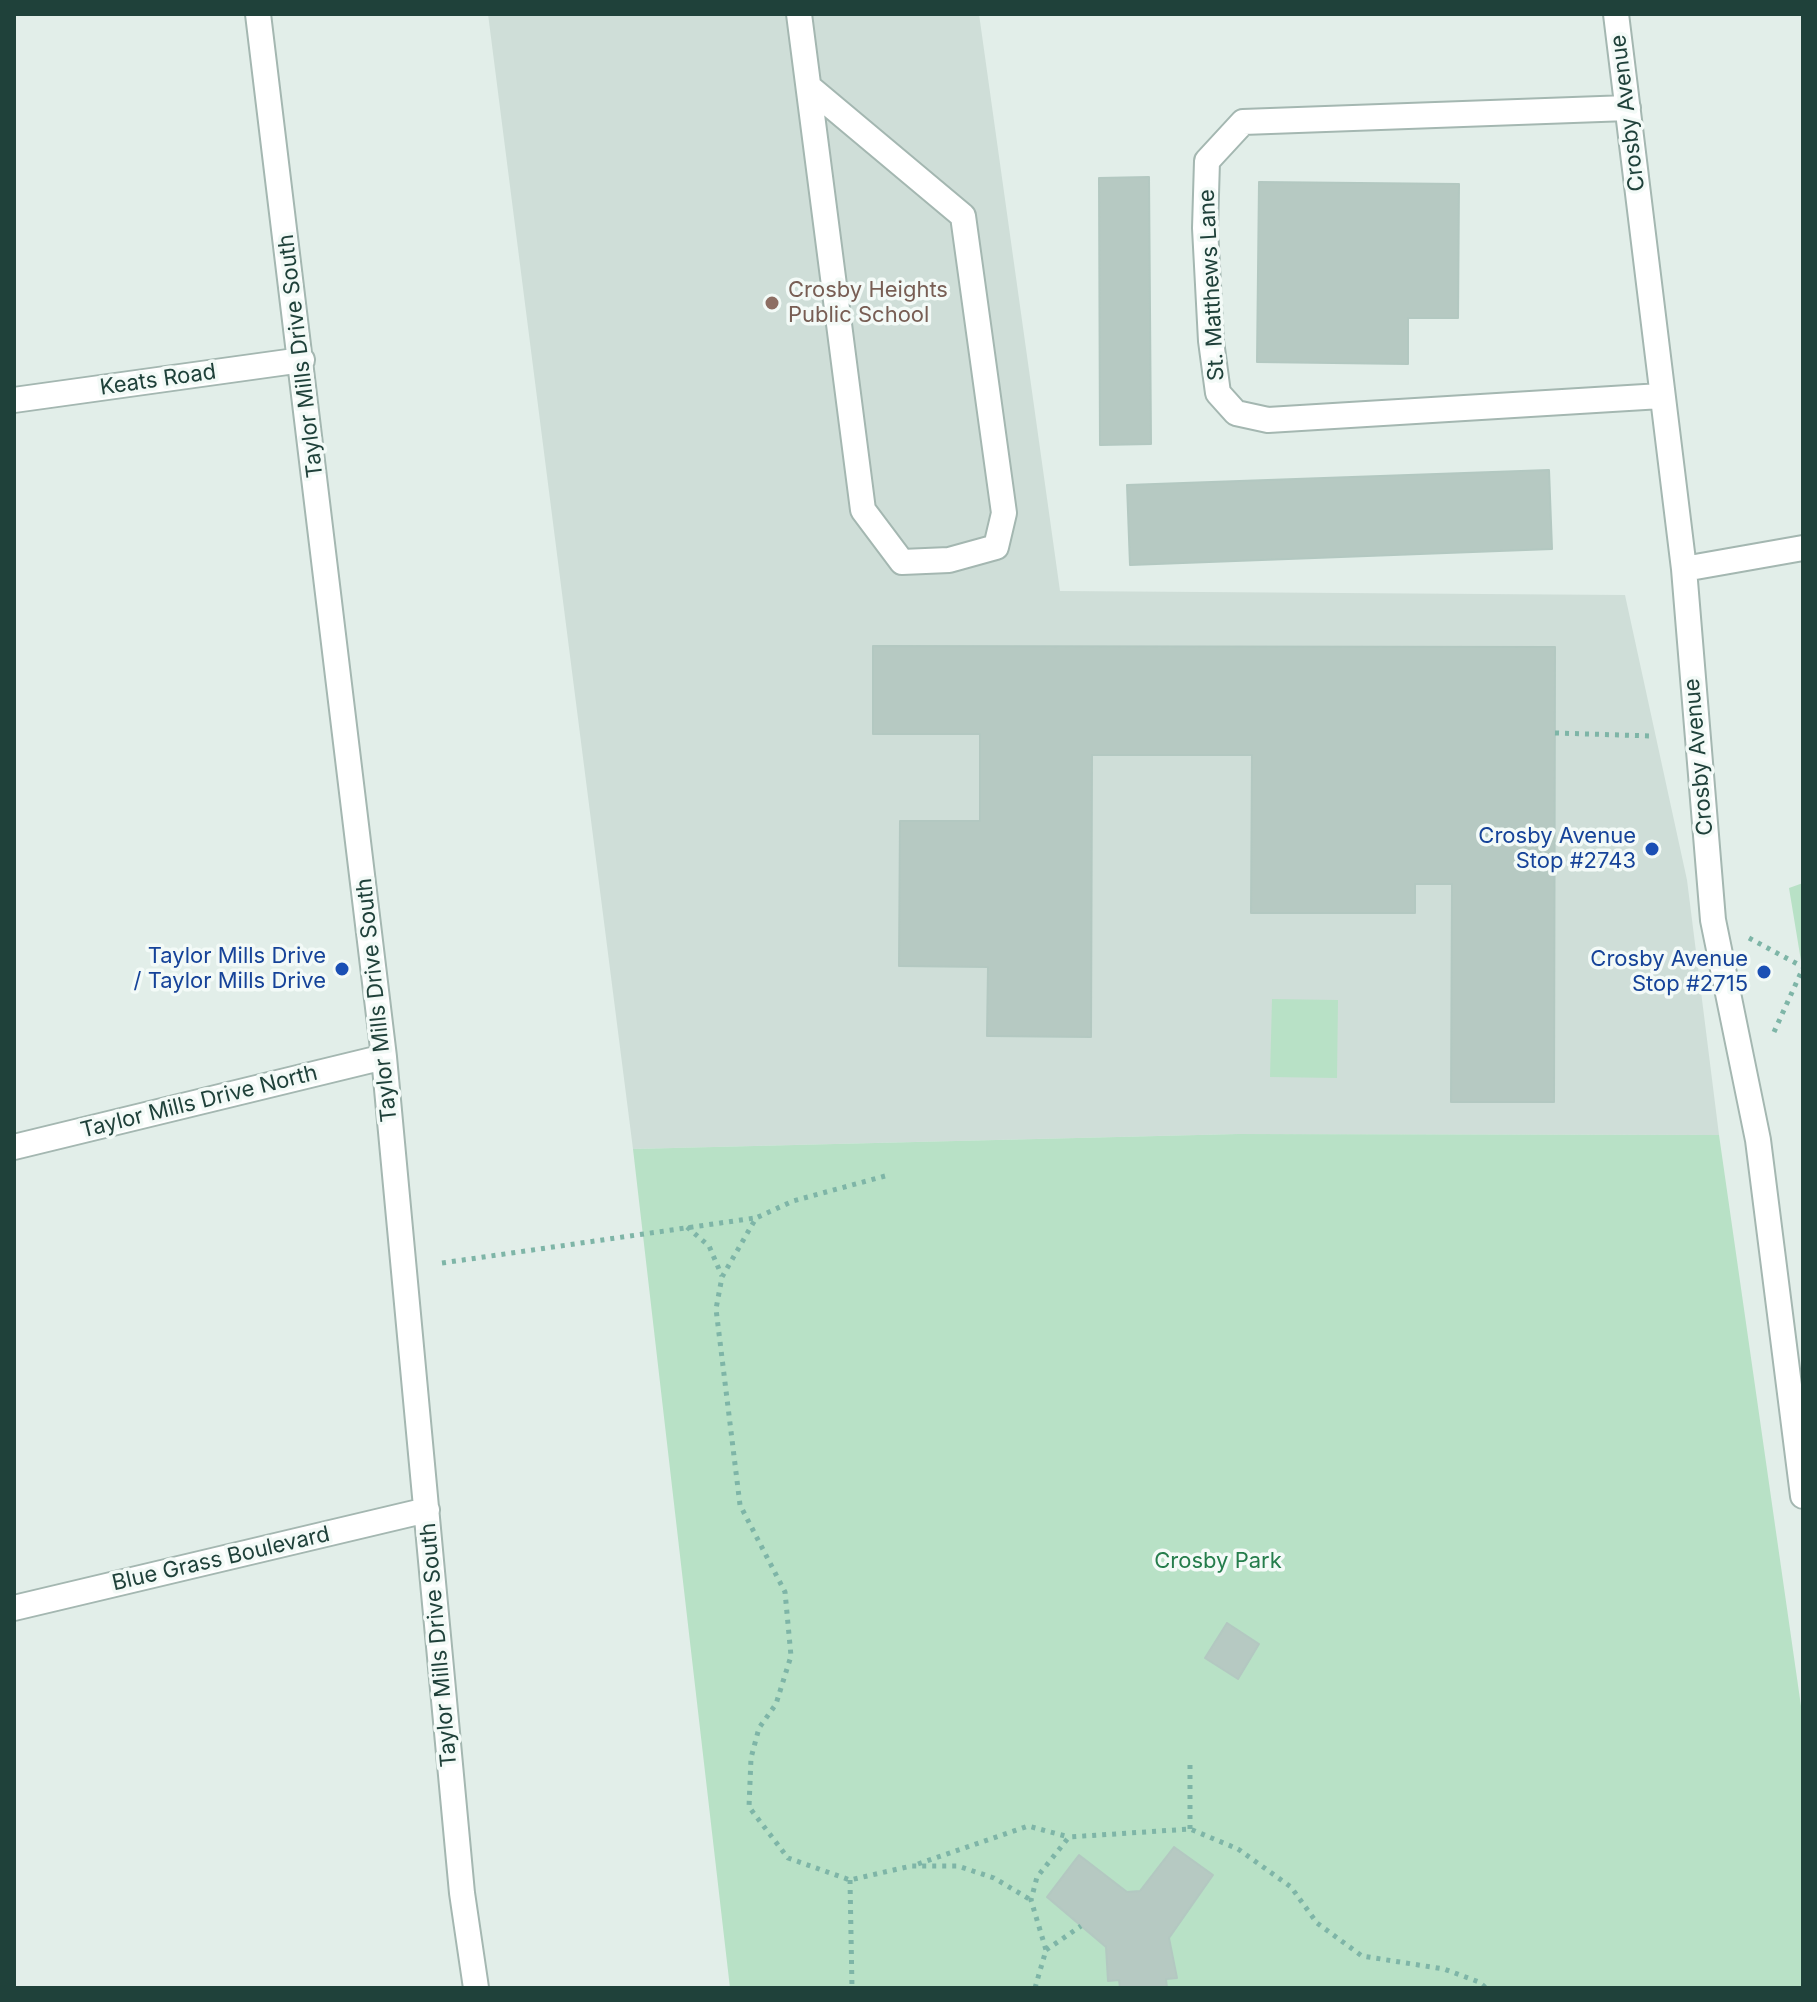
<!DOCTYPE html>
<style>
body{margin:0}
#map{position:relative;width:1817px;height:2002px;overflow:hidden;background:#e2eee9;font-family:Inter,sans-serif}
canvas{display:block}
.frame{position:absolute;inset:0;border:16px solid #1f413a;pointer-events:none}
</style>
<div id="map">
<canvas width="1817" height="2002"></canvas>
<div class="frame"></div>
</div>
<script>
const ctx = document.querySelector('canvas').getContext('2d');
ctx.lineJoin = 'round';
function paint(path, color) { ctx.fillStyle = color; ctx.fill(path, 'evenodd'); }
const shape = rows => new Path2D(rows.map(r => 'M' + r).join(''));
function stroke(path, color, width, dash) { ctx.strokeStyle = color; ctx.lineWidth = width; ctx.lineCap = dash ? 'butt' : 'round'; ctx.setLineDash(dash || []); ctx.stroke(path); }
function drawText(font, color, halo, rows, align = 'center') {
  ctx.font = font + ' Inter,sans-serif'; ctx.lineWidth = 7; ctx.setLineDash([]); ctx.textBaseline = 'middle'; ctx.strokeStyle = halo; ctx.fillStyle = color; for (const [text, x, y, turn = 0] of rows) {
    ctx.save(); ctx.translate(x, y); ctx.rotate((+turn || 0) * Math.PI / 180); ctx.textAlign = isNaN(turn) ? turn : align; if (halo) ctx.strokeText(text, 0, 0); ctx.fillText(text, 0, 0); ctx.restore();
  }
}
const built = shape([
 [488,14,979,14,1060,591,1625,595,1687,880,1719,1135,1238,1134,633,1149]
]);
const green = shape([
 [1803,883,1803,973,1789,888],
 [1272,999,1338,1000,1337,1078,1270,1077],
 [1238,1134,1719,1135,1803,1720,1803,1988,730,1988,633,1149]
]);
const building = shape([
 [1149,177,1151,444,1100,445,1099,178,1149,177],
 [1259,182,1459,184,1458,318,1408,318,1408,364,1257,362,1259,182],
 [1549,470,1552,549,1130,565,1127,485,1549,470],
 [873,646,1555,647,1554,1102,1451,1102,1452,884,1415,884,1415,913,1251,913,1252,755,1092,755,1091,1037,987,1036,988,967,899,966,900,821,980,821,980,734,873,734,873,646],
 [1227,1623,1259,1644,1238,1679,1205,1658,1227,1623],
 [1174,1847,1213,1875,1169,1938,1177,1978,1166,1979,1167,1988,1120,1988,1119,1980,1108,1981,1106,1947,1047,1897,1079,1855,1127,1892,1140,1891,1174,1847]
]);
const path = shape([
 [1555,733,1652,736],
 [1749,938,1803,967],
 [1774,1032,1803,968],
 [885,1176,793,1201,756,1218,722,1277,716,1309,740,1505,785,1592,791,1656,776,1704,759,1728,751,1758,749,1807,788,1858,850,1880,911,1866,958,1866,994,1878,1031,1900],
 [687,1227,709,1246,722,1276],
 [442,1263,755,1218],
 [1190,1829,1190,1765],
 [918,1864,1028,1826,1069,1837],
 [850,1880,852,1988],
 [1046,1950,1081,1926],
 [1035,1988,1046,1950,1031,1900,1037,1877,1069,1837,1190,1829,1238,1849,1291,1887,1317,1923,1362,1956,1444,1969,1479,1982,1486,1988]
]);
const minor = shape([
 [258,14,384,1057,462,1893,476,1988],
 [799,14,863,510,902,562,949,560,996,547,1004,513,963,216,809,87],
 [1616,14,1684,569,1713,920,1758,1140,1803,1496],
 [1628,108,1243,122,1207,161,1205,228,1211,341,1218,393,1236,413,1268,420,1661,396],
 [14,400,302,360],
 [1684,569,1803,548],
 [14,1147,384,1057],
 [14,1608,427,1510]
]);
const markers = [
 [772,303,8,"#8d6e63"],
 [1652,849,8,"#1a4fb4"],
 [342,969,8,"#1a4fb4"],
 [1764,972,8,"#1a4fb4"]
];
const streetNames = [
 ["Crosby Avenue",1628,113,-97],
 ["St. Matthews Lane",1212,285,-93],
 ["Taylor Mills Drive South",301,356,-97],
 ["Keats Road",158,380,-8],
 ["Crosby Avenue",1699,757,-95],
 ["Taylor Mills Drive South",377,1000,-96],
 ["Taylor Mills Drive North",199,1102,-14],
 ["Blue Grass Boulevard",221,1559,-13],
 ["Taylor Mills Drive South",439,1645,-95]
];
const educationNames = [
 ["Crosby Heights",788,290],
 ["Public School",788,315]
];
const transitNames = [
 ["Crosby Avenue",1636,836],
 ["Stop #2743",1636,861],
 ["Taylor Mills Drive",326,956],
 ["/ Taylor Mills Drive",326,981],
 ["Crosby Avenue",1748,959],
 ["Stop #2715",1748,984]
];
const parkNames = [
 ["Crosby Park",1218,1561]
];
paint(built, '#cfded8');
paint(green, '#b8e1c6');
paint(building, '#b6c9c2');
stroke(building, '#b3c8c1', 2);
stroke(minor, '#a4b7b1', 28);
stroke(path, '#7eb5a7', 5, [4, 6]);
stroke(minor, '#fff', 24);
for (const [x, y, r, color] of markers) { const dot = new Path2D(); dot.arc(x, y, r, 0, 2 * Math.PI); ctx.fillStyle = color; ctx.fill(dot); stroke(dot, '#f3faf7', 3); }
drawText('22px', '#1f413a', '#f3faf7', streetNames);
drawText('22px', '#785e54', '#f3faf7', educationNames, 'left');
drawText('22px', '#164399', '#f3faf7', transitNames, 'right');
drawText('22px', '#257d4c', '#f3faf7', parkNames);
</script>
